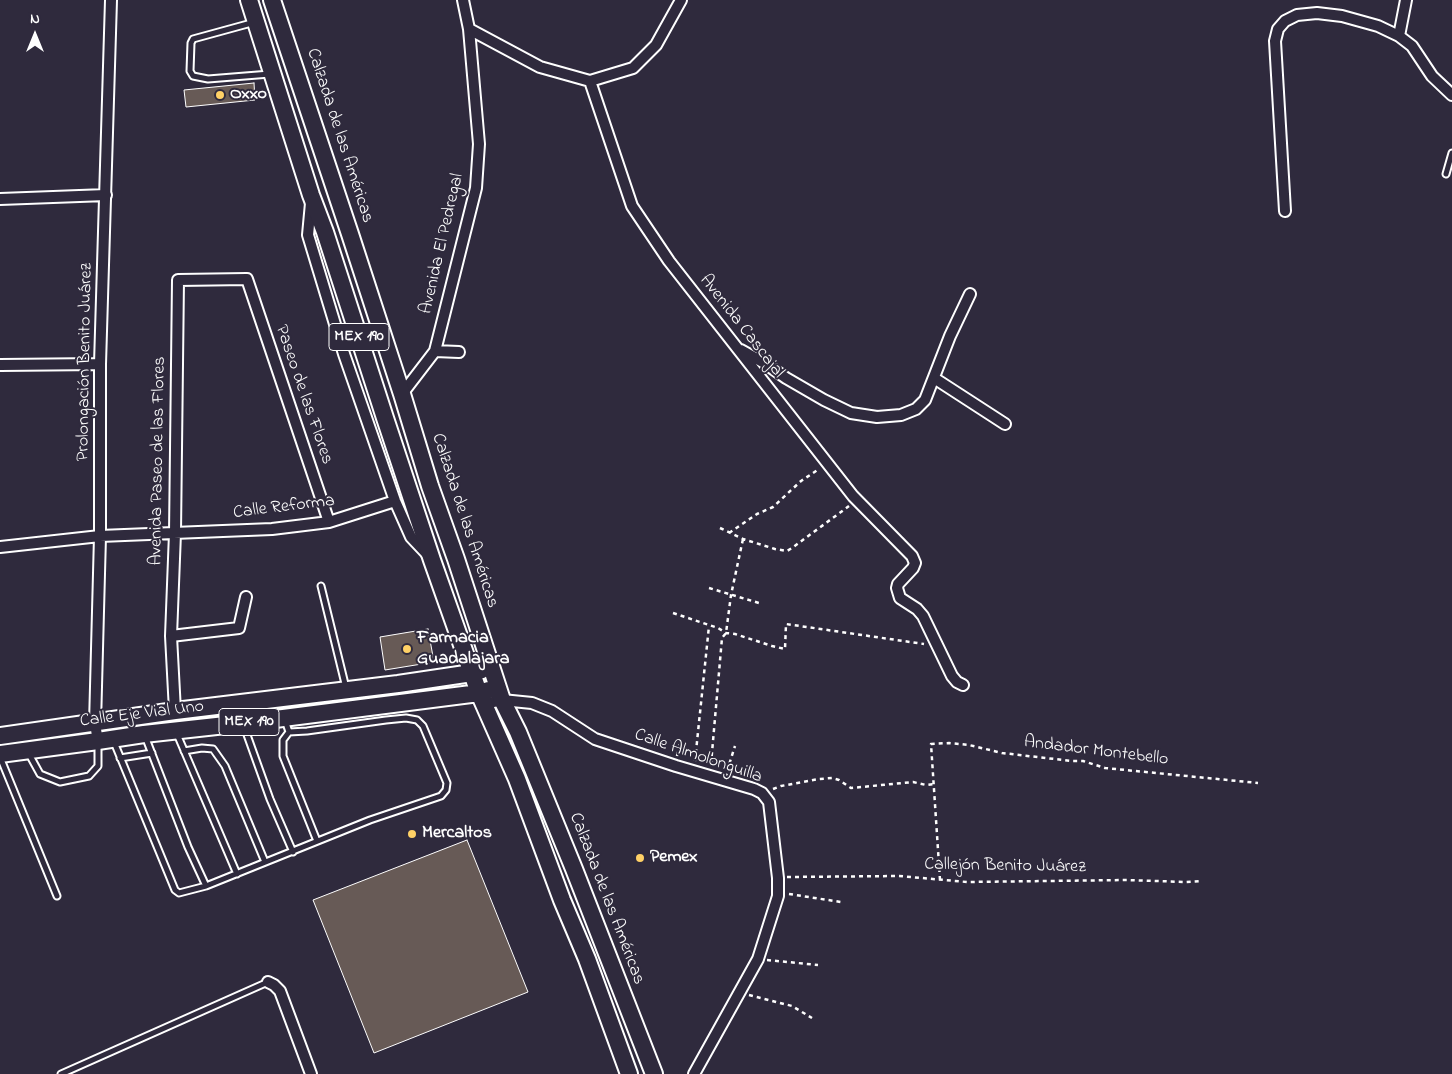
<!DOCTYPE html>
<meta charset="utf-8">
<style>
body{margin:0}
#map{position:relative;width:1452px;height:1074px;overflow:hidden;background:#2f2a3d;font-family:"Indie Flower",sans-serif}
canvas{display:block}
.north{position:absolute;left:10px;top:10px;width:50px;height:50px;-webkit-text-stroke:4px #2f2a3d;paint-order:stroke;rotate:0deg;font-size:14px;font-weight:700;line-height:20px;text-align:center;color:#fff}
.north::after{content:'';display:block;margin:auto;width:18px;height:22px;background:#fff;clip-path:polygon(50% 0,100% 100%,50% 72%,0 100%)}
</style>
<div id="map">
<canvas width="1452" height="1074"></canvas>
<div class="north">N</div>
</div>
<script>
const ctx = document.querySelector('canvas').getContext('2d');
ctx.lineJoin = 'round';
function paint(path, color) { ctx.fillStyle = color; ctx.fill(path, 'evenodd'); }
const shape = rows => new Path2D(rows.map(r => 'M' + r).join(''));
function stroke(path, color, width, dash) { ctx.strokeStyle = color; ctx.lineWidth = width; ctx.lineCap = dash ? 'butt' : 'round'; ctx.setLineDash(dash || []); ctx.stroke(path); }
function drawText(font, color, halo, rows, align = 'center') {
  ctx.font = font + ' "Indie Flower",sans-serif'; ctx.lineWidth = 4; ctx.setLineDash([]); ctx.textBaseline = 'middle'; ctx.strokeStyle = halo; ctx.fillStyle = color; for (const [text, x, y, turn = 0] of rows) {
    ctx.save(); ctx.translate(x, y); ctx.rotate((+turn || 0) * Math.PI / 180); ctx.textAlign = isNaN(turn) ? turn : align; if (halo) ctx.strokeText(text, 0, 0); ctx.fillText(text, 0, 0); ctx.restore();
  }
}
const building = shape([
 [254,83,255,100,186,107,184,90,254,83],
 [428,629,434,662,385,670,380,637,428,629],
 [467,840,528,992,374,1053,313,900,467,840]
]);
const path = shape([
 [720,528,743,539,775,549,787,551,792,548,849,506],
 [729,533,757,514,773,507,801,481,819,469],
 [709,588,759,603],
 [673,613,718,628,726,633,735,634,772,646,785,649,786,624,924,644],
 [677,756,680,743],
 [695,761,709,626],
 [711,764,722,638,726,633,731,595,743,539],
 [727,771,735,746],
 [773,789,781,786,819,779,832,778,839,780,851,788,913,782,926,785,934,784],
 [787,877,899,876,967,882,1127,880,1185,882,1202,881],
 [940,880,931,744,949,743,969,745,1002,753,1072,761,1083,761,1105,768,1258,783],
 [789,894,841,902],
 [767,960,818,965],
 [749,995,792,1006,812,1018]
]);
const lane = shape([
 [255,22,193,39,191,43,190,71,193,76,208,79,270,74],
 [1446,174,1452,153],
 [321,586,346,688],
 [240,706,246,732,270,799,293,852],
 [289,732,283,740,283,756,317,841],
 [177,734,237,874],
 [145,736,188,847,206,886],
 [114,742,175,890,179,893,206,886,370,820,441,796,446,790,447,783,423,726,417,720,406,718,386,720,307,731,289,732,285,720],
 [184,751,202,748,213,749,225,766,265,862],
 [29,754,40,774,60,782,89,776,98,766,98,744],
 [0,757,57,896],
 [120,758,152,753],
 [61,1074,268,982]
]);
const street = shape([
 [469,29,540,67,590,81],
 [1399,36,1406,0],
 [590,81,632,206,669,261,853,496,912,556,915,563,913,568,898,584,897,588,900,598,917,609,923,616,952,676,957,682,963,685],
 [590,81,633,68,656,45,681,0],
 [0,199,106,195],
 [311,203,308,235,344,354,395,501,411,537,428,555],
 [1285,211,1275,41,1278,29,1285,21,1297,15,1317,13,1342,16,1378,26,1399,36,1412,46,1432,76,1452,95],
 [741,350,766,364,786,378,824,400,851,413,877,417,901,415,916,409,925,400,950,336,970,294],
 [435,351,459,352],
 [0,365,100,364],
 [934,378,1005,424],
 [402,394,435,351,476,188,479,144,469,29,463,0],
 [0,547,100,536,272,529,329,522,395,501],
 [171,636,239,628,246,597],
 [484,704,502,700,532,703,552,711,595,739,676,766,754,789,762,793,769,802,778,878,778,896,758,959,694,1074],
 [175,711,171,636,175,533,178,280,247,279,329,522],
 [98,741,95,724,100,536,100,364,111,0],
 [268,982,274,985,280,991,311,1074]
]);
const primary = shape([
 [249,0,311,195,325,232,385,418,432,560,479,693,517,779,562,900,587,959,629,1074],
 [272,0,350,234,402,394,430,486,456,559,502,700,518,732,574,869,654,1074],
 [0,736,175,711,398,684,472,673,482,670],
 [0,754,98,741,144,734,244,723,479,693,489,690]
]);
const markers = [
 [220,95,5,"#ffd166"],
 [407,649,5,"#ffd166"],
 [412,834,5,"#ffd166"],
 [640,858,5,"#ffd166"]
];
const shields = [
 [359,337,60],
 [249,722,60]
];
const shieldNames = [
 ["MEX 190",359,337],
 ["MEX 190",249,722]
];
const poiNames = [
 ["Oxxo",230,95],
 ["Farmacia",417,639],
 ["Guadalajara",417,660],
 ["Mercaltos",422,834],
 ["Pemex",650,858]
];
const streetNames = [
 ["Calzada de las Américas",339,136,72],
 ["Avenida El Pedregal",443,244,-77],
 ["Avenida Cascajal",741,327,52],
 ["Prolongación Benito Juárez",86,362,-89],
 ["Paseo de las Flores",303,395,71],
 ["Avenida Paseo de las Flores",159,461,-89],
 ["Calle Reforma",284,508,-7],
 ["Calzada de las Américas",464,521,72],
 ["Calle Eje Vial Uno",142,715,-7],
 ["Andador Montebello",1096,752,7],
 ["Calle Almolonguilla",698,757,19],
 ["Callejón Benito Juárez",1005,867,1],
 ["Calzada de las Américas",606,899,69]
];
paint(building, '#675a56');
stroke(building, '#fff', 1);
stroke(lane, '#fff', 9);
stroke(street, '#fff', 14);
stroke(primary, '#fff', 20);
stroke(path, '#fff', 2.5, [4, 4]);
stroke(lane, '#2f2a3d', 5);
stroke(street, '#2f2a3d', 10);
stroke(primary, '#2f2a3d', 16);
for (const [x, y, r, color] of markers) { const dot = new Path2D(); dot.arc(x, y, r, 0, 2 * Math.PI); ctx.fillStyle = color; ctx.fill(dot); stroke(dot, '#2f2a3d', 2); }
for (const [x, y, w] of shields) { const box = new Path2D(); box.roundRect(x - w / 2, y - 13.5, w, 27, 4); ctx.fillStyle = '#2f2a3d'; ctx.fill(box); stroke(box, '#fff', 1); }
drawText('bold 16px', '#fff', null, shieldNames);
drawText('bold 18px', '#fff', '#2f2a3d', poiNames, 'left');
drawText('18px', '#fff', '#2f2a3d', streetNames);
</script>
